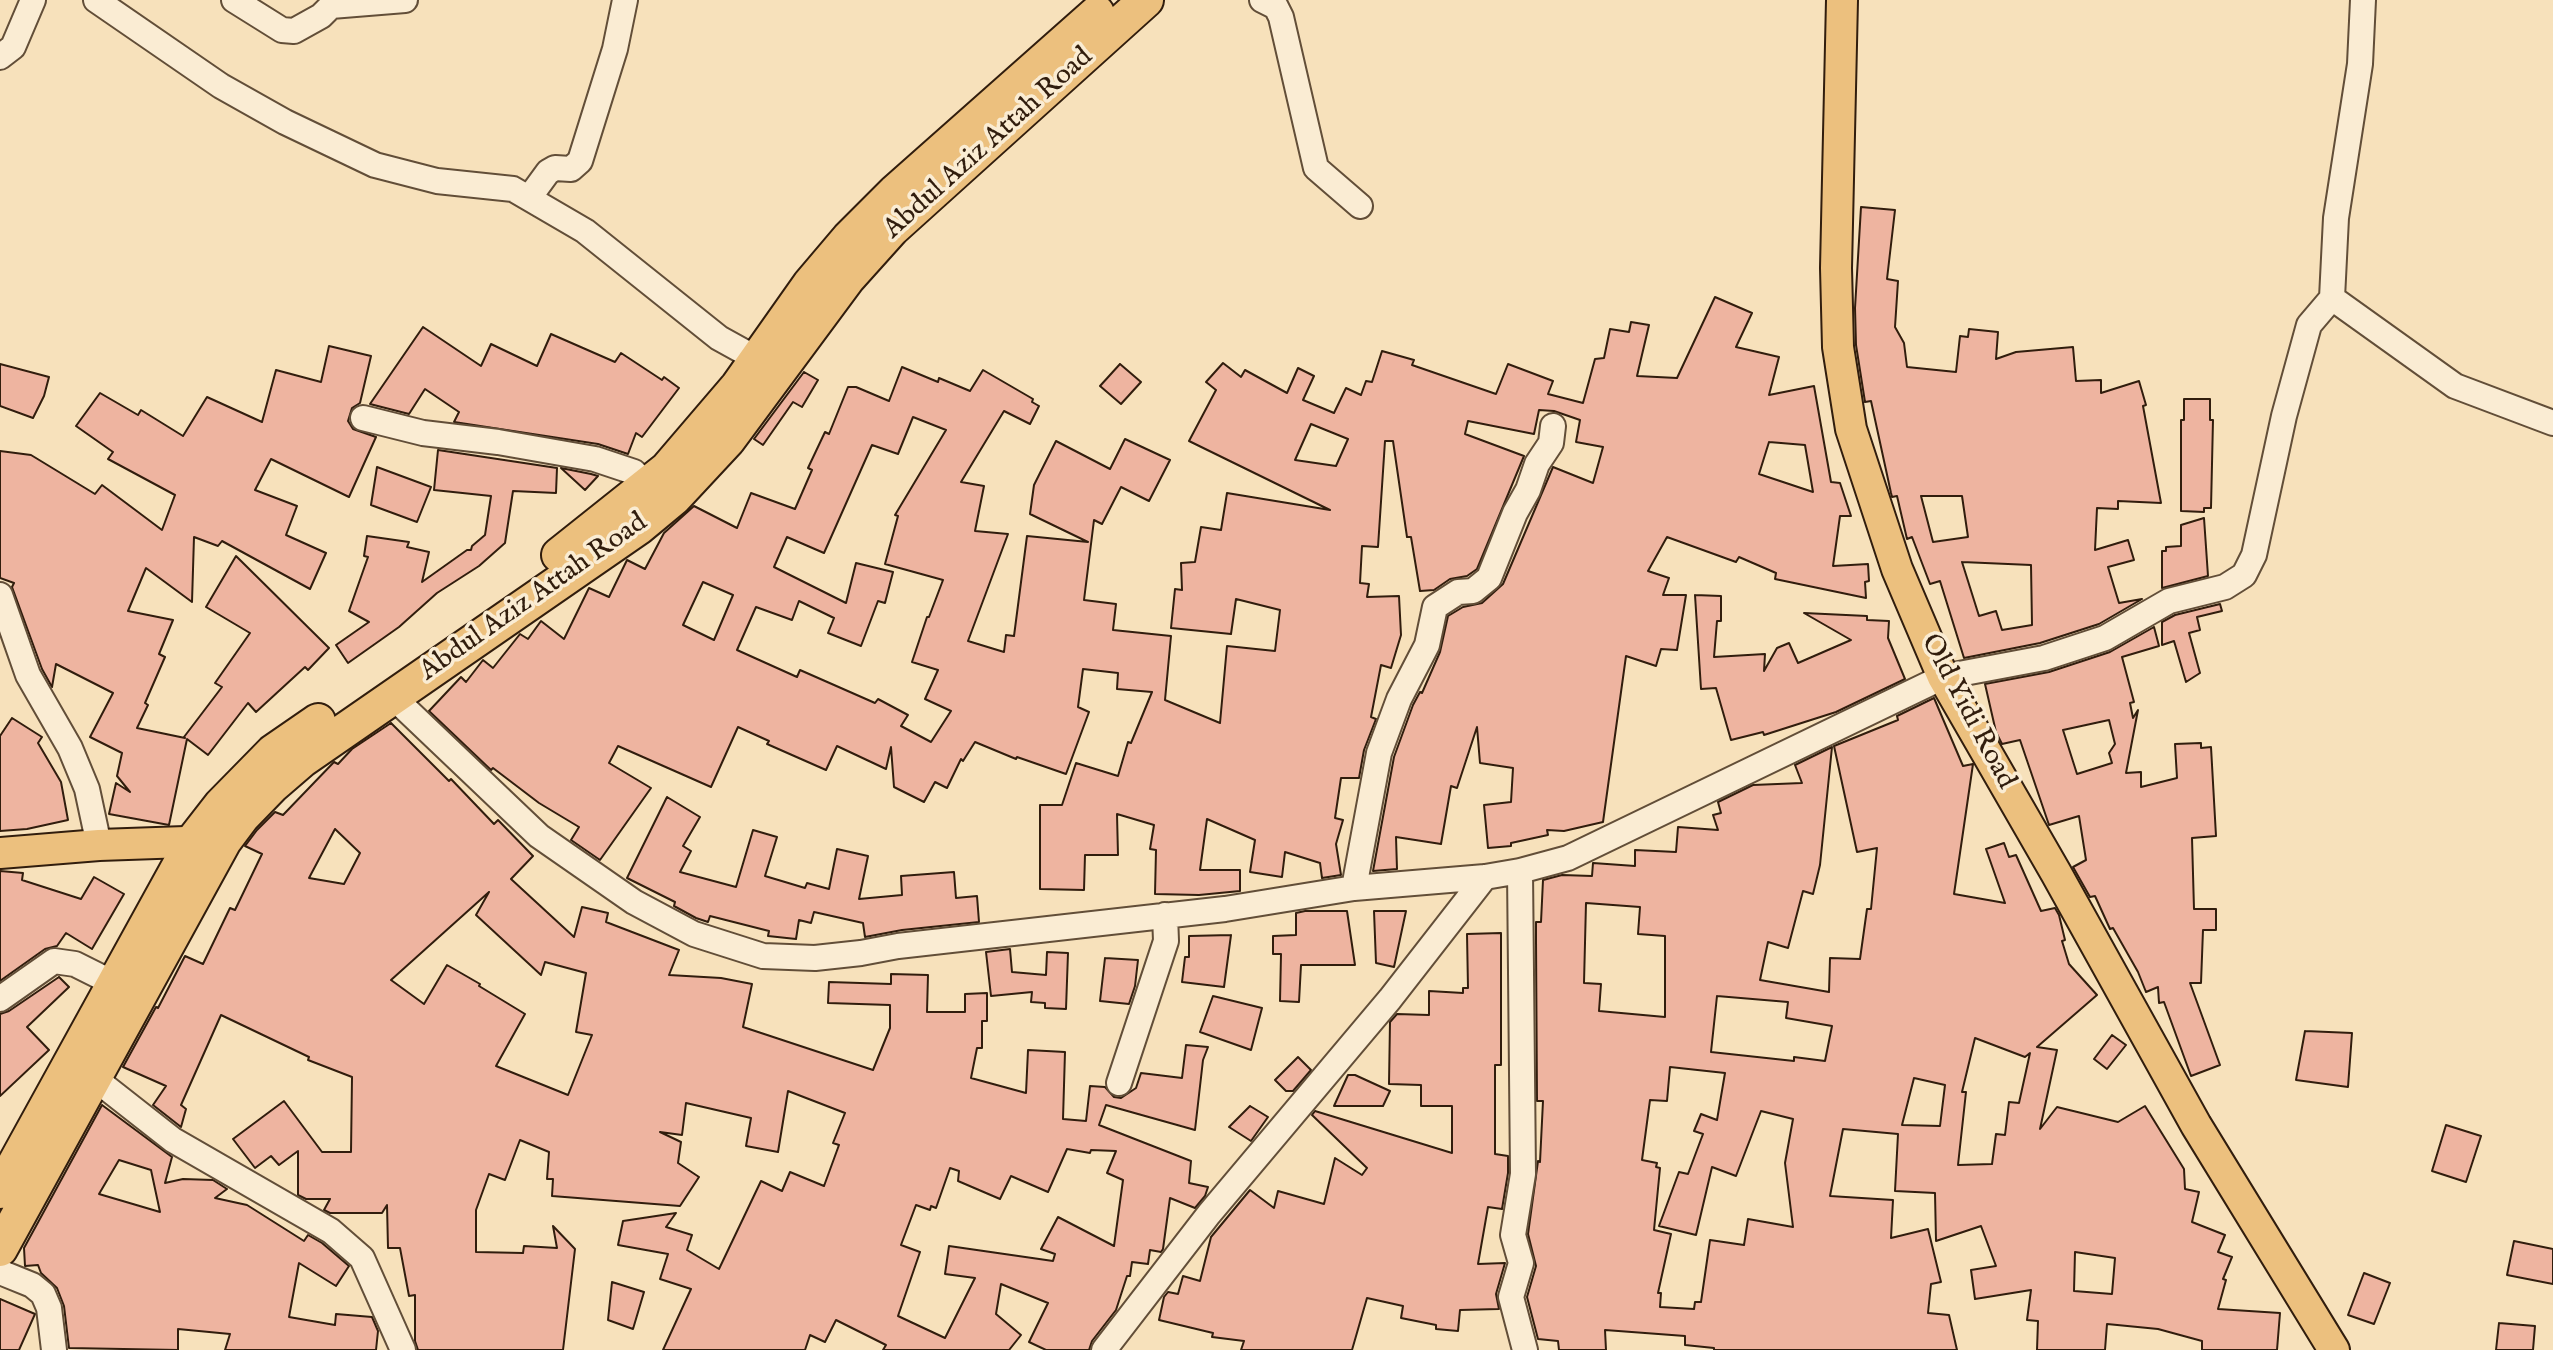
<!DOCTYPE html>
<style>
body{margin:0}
canvas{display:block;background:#f7e1bb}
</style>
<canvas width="2553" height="1350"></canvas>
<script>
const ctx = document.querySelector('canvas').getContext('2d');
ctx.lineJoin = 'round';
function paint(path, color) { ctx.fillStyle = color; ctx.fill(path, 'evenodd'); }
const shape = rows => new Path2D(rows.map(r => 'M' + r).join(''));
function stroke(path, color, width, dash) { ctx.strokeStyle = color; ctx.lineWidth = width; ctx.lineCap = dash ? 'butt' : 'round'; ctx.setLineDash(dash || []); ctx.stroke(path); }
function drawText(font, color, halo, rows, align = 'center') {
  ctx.font = font + ' "IM FELL English",serif'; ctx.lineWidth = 7; ctx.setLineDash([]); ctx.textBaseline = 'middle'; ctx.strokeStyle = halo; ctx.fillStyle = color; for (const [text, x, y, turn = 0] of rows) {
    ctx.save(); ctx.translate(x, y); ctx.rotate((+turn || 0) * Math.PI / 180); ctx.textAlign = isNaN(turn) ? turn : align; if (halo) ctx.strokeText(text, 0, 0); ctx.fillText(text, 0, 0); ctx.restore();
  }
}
const building = shape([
 [1861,207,1895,210,1887,279,1898,281,1895,327,1904,343,1907,367,1956,372,1960,336,1968,337,1969,329,1998,332,1996,359,2016,352,2073,347,2076,381,2101,380,2101,393,2139,381,2146,405,2143,406,2161,503,2118,501,2118,509,2097,508,2095,550,2128,540,2134,560,2108,567,2119,603,2142,599,2099,624,2040,643,1964,658,1940,581,1930,584,1912,537,1907,539,1897,496,1892,497,1891,493,1871,401,1865,402,1856,345,1855,308,1861,207],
 [1921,496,1962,496,1968,537,1933,542,1921,496],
 [1962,562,2031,565,2032,625,2002,630,1996,611,1979,616,1962,562],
 [1715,297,1752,313,1736,347,1779,357,1769,395,1814,386,1831,482,1840,483,1851,516,1840,516,1833,566,1868,564,1869,581,1865,582,1866,598,1775,579,1776,573,1739,557,1736,562,1667,537,1648,571,1669,578,1663,595,1686,595,1677,650,1661,649,1656,666,1626,656,1603,822,1564,831,1547,830,1548,835,1511,843,1511,846,1488,848,1484,805,1511,802,1513,768,1480,763,1477,727,1457,788,1451,786,1441,844,1396,837,1397,869,1373,871,1394,757,1413,705,1420,692,1422,693,1440,652,1448,616,1463,607,1482,603,1503,584,1553,467,1593,483,1603,447,1576,442,1580,420,1554,411,1539,410,1534,434,1468,421,1465,434,1524,456,1477,569,1467,576,1450,579,1434,590,1420,591,1411,537,1407,537,1393,441,1385,441,1378,547,1362,546,1360,583,1369,584,1367,597,1399,596,1401,635,1391,668,1381,665,1371,717,1376,719,1364,750,1359,778,1341,778,1335,818,1343,820,1336,844,1341,875,1322,878,1320,863,1285,852,1282,877,1250,872,1255,840,1207,819,1200,870,1240,870,1240,891,1199,895,1155,894,1156,850,1150,849,1154,825,1117,814,1118,855,1085,855,1084,890,1040,889,1040,805,1062,805,1076,763,1118,776,1128,742,1131,743,1152,692,1117,689,1118,673,1083,669,1078,707,1089,712,1066,774,1017,757,1016,759,975,742,963,761,961,759,947,788,935,782,924,802,894,787,891,747,886,769,837,746,826,770,767,744,769,741,738,727,711,787,618,746,609,763,651,788,600,860,571,840,579,827,539,803,493,768,491,770,429,711,461,677,466,682,483,660,493,668,520,634,528,639,541,621,564,639,589,588,609,597,627,560,645,569,664,533,694,506,737,528,751,493,795,509,812,470,808,468,825,432,829,434,848,387,856,387,889,401,902,367,938,382,939,378,970,391,983,370,1033,399,1032,402,1039,406,1030,424,1004,411,961,482,984,486,975,531,1008,534,968,641,1004,652,1006,635,1014,636,1027,536,1088,542,1030,514,1034,485,1056,441,1110,469,1125,439,1170,460,1149,501,1121,487,1102,524,1094,520,1084,600,1116,604,1113,630,1171,636,1165,700,1220,723,1227,646,1275,651,1280,610,1236,599,1231,634,1171,628,1175,589,1182,590,1181,563,1195,562,1201,527,1221,530,1227,493,1330,510,1189,441,1216,390,1206,382,1223,363,1241,377,1245,370,1287,393,1298,368,1314,376,1303,400,1334,413,1346,388,1361,395,1366,381,1372,382,1382,351,1414,360,1412,365,1496,394,1508,364,1553,381,1548,394,1583,403,1595,359,1604,358,1610,329,1629,332,1631,322,1649,325,1637,376,1677,378,1715,297],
 [913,417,946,430,895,515,898,516,885,564,943,580,929,617,927,617,912,662,938,670,925,699,951,711,931,742,901,726,908,715,878,699,875,703,800,670,797,677,737,650,756,607,792,620,799,601,834,618,828,633,861,646,878,601,885,603,893,572,856,563,846,603,774,567,787,537,824,553,872,445,898,454,913,417],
 [1311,424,1348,439,1336,466,1295,460,1311,424],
 [1769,442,1805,445,1813,492,1759,474,1769,442],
 [703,582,733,595,714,640,683,625,703,582],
 [423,327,481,366,491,344,537,366,551,334,615,362,621,353,662,380,664,377,679,388,642,437,636,433,628,454,598,444,454,422,459,412,425,389,409,414,370,404,423,327],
 [329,346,371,356,360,403,352,408,348,421,353,429,376,437,349,497,271,459,255,490,297,506,286,535,326,553,310,589,222,541,218,546,194,537,192,602,146,568,128,611,173,620,159,654,165,657,145,703,148,705,137,728,185,738,184,737,222,687,215,683,250,633,206,607,236,556,329,648,308,670,305,667,256,712,248,703,208,755,187,739,169,825,109,814,116,783,130,792,117,776,122,753,90,737,113,693,56,664,52,687,42,669,12,587,14,583,0,578,0,451,31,455,95,494,102,485,162,530,175,495,108,459,113,452,76,426,100,393,138,415,141,410,183,436,207,397,262,422,276,370,321,382,329,346],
 [0,364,49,377,44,396,33,418,0,406,0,364],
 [1120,364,1141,382,1121,404,1100,386,1120,364],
 [804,372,818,380,802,407,793,402,763,445,754,439,804,372],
 [2184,399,2210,399,2210,420,2213,420,2211,508,2204,508,2204,512,2181,511,2181,420,2184,420,2184,399],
 [438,450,557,468,556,493,513,491,505,543,479,566,437,593,399,627,348,663,336,645,369,622,349,611,368,557,364,556,367,536,409,542,407,547,429,552,422,582,467,550,471,550,472,546,485,535,491,496,434,490,438,450],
 [377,467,431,487,417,522,371,505,377,467],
 [561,468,591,474,598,476,585,490,561,468],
 [2204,518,2208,576,2162,588,2162,551,2166,551,2166,547,2181,546,2181,525,2204,518],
 [1695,595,1721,596,1721,621,1717,621,1714,657,1765,654,1764,671,1777,648,1789,643,1798,663,1851,640,1804,613,1867,616,1867,620,1889,621,1888,638,1905,679,1836,712,1764,735,1763,732,1731,740,1716,688,1701,689,1695,595],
 [2220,604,2222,611,2197,617,2200,630,2189,633,2200,673,2186,682,2174,641,2162,645,2162,622,2175,615,2220,604],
 [2154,627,2159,646,2122,657,2134,702,2130,703,2133,718,2138,710,2126,773,2141,772,2141,787,2177,778,2175,744,2201,743,2201,748,2211,747,2216,836,2192,838,2194,909,2216,909,2216,930,2203,930,2201,983,2190,983,2220,1065,2191,1076,2164,1002,2159,1003,2158,987,2146,992,2138,972,2113,928,2110,929,2095,896,2090,897,2073,867,2086,860,2079,816,2049,825,2020,740,2002,744,1996,732,1985,684,2049,672,2110,652,2154,627],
 [2109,720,2115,744,2109,753,2112,763,2077,774,2063,730,2109,720],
 [1934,698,1963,766,1973,764,1954,894,2005,903,1986,849,2004,843,2009,857,2016,855,2041,911,2055,908,2059,915,2065,940,2062,941,2069,964,2097,995,2037,1047,2057,1050,2040,1129,2057,1107,2118,1122,2145,1106,2184,1169,2185,1189,2199,1192,2192,1222,2225,1235,2218,1252,2232,1257,2223,1279,2226,1280,2218,1309,2280,1313,2277,1350,2202,1350,2202,1341,2158,1329,2107,1324,2105,1350,2037,1350,2038,1321,2027,1320,2031,1290,1975,1299,1971,1270,1996,1266,1981,1226,1936,1241,1935,1193,1895,1191,1898,1134,1843,1129,1830,1196,1893,1200,1891,1238,1928,1229,1941,1282,1931,1284,1928,1313,1949,1315,1957,1350,1714,1350,1714,1348,1685,1345,1685,1336,1605,1330,1606,1350,1559,1350,1558,1341,1538,1339,1527,1297,1536,1266,1528,1234,1538,1161,1540,1162,1543,1101,1537,1101,1536,940,1536,922,1541,922,1543,880,1562,875,1592,876,1593,863,1635,866,1635,850,1676,852,1678,827,1718,830,1713,815,1721,813,1718,802,1753,785,1802,783,1795,765,1832,747,1820,865,1813,894,1803,891,1788,948,1768,942,1760,980,1829,992,1830,958,1860,959,1867,909,1871,909,1877,848,1857,852,1834,746,1898,720,1897,716,1934,698],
 [1586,903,1640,907,1638,934,1665,936,1665,1017,1599,1011,1601,984,1584,983,1586,903],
 [1717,996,1788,1002,1786,1018,1832,1026,1825,1061,1794,1057,1794,1061,1711,1052,1717,996],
 [1975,1038,2025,1057,2030,1053,2019,1103,2009,1102,2005,1135,1996,1134,1992,1164,1958,1165,1966,1092,1962,1092,1975,1038],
 [1670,1067,1725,1073,1717,1120,1701,1114,1694,1131,1703,1134,1688,1174,1679,1172,1659,1226,1696,1235,1712,1167,1736,1176,1761,1111,1793,1119,1785,1163,1793,1227,1748,1219,1744,1245,1710,1240,1701,1302,1695,1302,1694,1309,1660,1307,1661,1293,1658,1293,1671,1234,1654,1230,1660,1168,1656,1167,1657,1163,1642,1160,1650,1100,1667,1101,1670,1067],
 [1914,1078,1945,1085,1940,1126,1902,1125,1914,1078],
 [2075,1252,2115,1258,2112,1294,2074,1291,2075,1252],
 [12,718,42,737,38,743,61,782,68,820,27,829,0,831,0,736,12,718],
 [391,723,449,781,451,779,494,824,498,820,533,856,511,879,574,937,582,907,608,913,606,922,679,950,669,975,721,978,752,984,743,1027,873,1070,890,1028,890,1005,828,1003,829,982,891,984,891,974,928,975,927,1012,965,1012,965,994,987,993,987,1021,982,1021,982,1048,977,1048,971,1078,1026,1093,1028,1050,1065,1052,1063,1119,1086,1121,1090,1086,1105,1087,1114,1097,1121,1098,1136,1088,1141,1073,1182,1078,1186,1045,1208,1047,1203,1060,1195,1130,1106,1105,1099,1125,1191,1161,1189,1183,1208,1187,1205,1196,1195,1208,1170,1198,1163,1249,1161,1252,1150,1250,1148,1264,1132,1262,1130,1276,1127,1276,1116,1310,1092,1341,1089,1350,1046,1350,1029,1342,1048,1303,1001,1284,996,1314,1021,1335,1009,1350,883,1350,886,1345,836,1320,825,1342,810,1335,805,1350,663,1350,691,1289,660,1279,668,1254,618,1245,623,1221,676,1213,666,1227,692,1235,687,1250,719,1269,761,1181,782,1191,790,1172,824,1186,839,1145,833,1143,845,1113,788,1091,778,1152,746,1146,751,1118,686,1103,682,1135,660,1132,681,1142,678,1163,699,1177,680,1206,552,1196,553,1179,547,1179,549,1152,520,1140,505,1180,489,1174,476,1210,476,1252,523,1253,524,1246,557,1248,553,1226,575,1249,563,1350,418,1350,415,1341,415,1295,409,1296,400,1248,388,1248,387,1205,382,1213,330,1213,324,1210,330,1199,306,1199,298,1195,298,1151,279,1165,271,1156,255,1168,233,1139,284,1101,322,1152,351,1152,352,1077,308,1060,309,1057,221,1015,181,1105,186,1109,181,1127,153,1105,166,1086,123,1067,156,1007,158,1008,185,956,203,964,230,908,235,910,262,854,245,846,257,830,275,812,283,815,334,762,338,764,352,749,391,723],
 [335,829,360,853,344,884,309,878,335,829],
 [489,892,476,915,541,975,545,962,586,973,576,1032,592,1035,568,1095,496,1066,525,1014,479,986,480,984,447,965,424,1004,391,980,489,892],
 [1067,1149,1090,1153,1091,1150,1116,1151,1107,1173,1123,1180,1114,1246,1058,1217,1041,1249,1055,1254,1053,1261,949,1246,945,1274,975,1278,945,1338,898,1316,920,1252,901,1245,916,1205,930,1210,931,1206,936,1208,950,1168,959,1171,958,1181,1000,1199,1011,1176,1048,1192,1067,1149],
 [667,797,700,817,683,846,691,851,680,872,736,887,753,830,777,837,765,876,805,888,807,883,829,889,837,849,868,856,859,899,902,895,901,876,954,872,956,898,977,896,979,922,902,930,865,937,863,923,814,912,811,923,799,920,796,939,768,936,769,931,710,916,708,922,696,918,674,906,675,902,627,878,667,797],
 [0,871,23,873,22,880,81,899,94,877,124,894,92,949,66,933,57,946,45,949,0,981,0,871],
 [1305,911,1347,911,1355,965,1301,965,1299,1002,1280,1001,1281,954,1273,954,1273,936,1296,935,1296,913,1305,911],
 [1374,911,1406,911,1394,967,1376,963,1374,911],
 [1501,933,1501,1065,1495,1065,1495,1154,1508,1156,1508,1173,1502,1209,1488,1207,1478,1264,1505,1263,1496,1294,1499,1309,1460,1310,1458,1331,1436,1329,1436,1325,1401,1318,1403,1306,1367,1298,1352,1350,1241,1350,1244,1341,1212,1337,1213,1333,1159,1320,1164,1297,1168,1292,1178,1294,1183,1276,1200,1281,1211,1237,1250,1190,1274,1208,1278,1191,1324,1204,1335,1158,1362,1175,1367,1168,1312,1115,1315,1111,1452,1153,1452,1106,1421,1106,1421,1085,1389,1084,1390,1022,1397,1014,1429,1015,1429,991,1463,993,1463,988,1468,988,1467,934,1501,933],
 [1231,935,1224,987,1182,982,1185,957,1189,957,1189,936,1231,935],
 [1010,949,1012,972,1046,975,1047,952,1068,953,1066,1009,1045,1008,1045,1003,1031,1002,1032,992,991,996,986,952,1010,949],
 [1105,958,1138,960,1135,986,1129,1004,1100,1001,1105,958],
 [59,977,69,987,27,1027,49,1050,0,1096,0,1014,9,1011,59,977],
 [1213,996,1262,1008,1251,1050,1200,1032,1213,996],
 [2305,1031,2352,1033,2348,1087,2296,1080,2305,1031],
 [2112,1035,2126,1045,2107,1069,2094,1059,2112,1035],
 [1298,1057,1311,1070,1293,1091,1286,1091,1275,1080,1298,1057],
 [1348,1075,1355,1075,1390,1091,1383,1106,1334,1106,1348,1075],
 [102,1105,172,1157,165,1183,183,1179,213,1180,227,1189,215,1198,247,1205,304,1241,308,1235,322,1243,349,1266,336,1286,299,1263,289,1317,335,1325,336,1314,372,1317,378,1331,376,1350,225,1350,230,1334,178,1329,178,1350,69,1348,64,1306,57,1288,41,1273,38,1265,25,1266,24,1248,102,1105],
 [119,1160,151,1170,160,1212,99,1194,119,1160],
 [1250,1106,1268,1117,1251,1141,1229,1127,1250,1106],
 [2446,1125,2481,1136,2466,1182,2432,1171,2446,1125],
 [2514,1241,2553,1249,2553,1284,2507,1275,2514,1241],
 [2364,1273,2390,1283,2374,1324,2348,1315,2364,1273],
 [612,1282,644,1292,633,1329,608,1320,612,1282],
 [0,1299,35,1314,19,1350,0,1350,0,1299],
 [2499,1323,2535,1326,2533,1350,2496,1350,2499,1323]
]);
const minor = shape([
 [96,0,221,86,285,122,375,165,437,181,513,189,585,231,719,338,757,359],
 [234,0,282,30,294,31,321,16,331,6,405,0],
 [1262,0,1276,7,1281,17,1316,168,1360,206],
 [2363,0,2360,64,2336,218,2332,298,2455,386,2553,423],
 [0,57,13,47,33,0],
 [529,198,548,172,555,168,571,169,580,161,615,49,625,0],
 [363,418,423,433,498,442,595,459,634,472,646,485],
 [0,595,28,675,70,748,87,789,99,845],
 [392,696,539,836,634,902,694,934,763,956,815,958,861,953,898,946,1225,909,1354,888,1485,877,1520,871,1568,858,1943,677,2044,658,2105,638,2169,601,2225,587,2244,575,2254,555,2284,416,2309,325,2332,298],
 [1520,871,1523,1174,1513,1235,1521,1263,1511,1297,1525,1350],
 [1354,888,1379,753,1399,699,1427,645,1435,607,1458,592,1473,591,1489,578,1515,513,1528,490,1537,464,1551,443,1553,426],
 [0,999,54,961,75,964,115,984],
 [94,1078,173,1140,331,1231,362,1258,403,1350],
 [1119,1083,1166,941,1165,915],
 [0,1272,32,1285,43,1294,49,1308,54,1350],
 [1104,1350,1209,1214,1390,999,1485,877]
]);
const major = shape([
 [1842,0,1836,268,1838,347,1851,429,1897,569,1943,677,2056,873,2196,1125,2334,1350],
 [0,853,99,845,214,841]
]);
const highway = shape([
 [559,555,667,469,738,386,810,284,849,238,895,192,1097,13],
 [0,1191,193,841,221,805,273,752,318,721],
 [0,1249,224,841,242,817,273,785,302,760,639,527,674,498,728,440,848,278,892,229,1146,0]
]);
const streetNames = [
 ["Abdul Aziz Attah Road",989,144,-42],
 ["Abdul Aziz Attah Road",534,598,-35],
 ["Old Yidi Road",1967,712,62]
];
paint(building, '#eeb4a0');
stroke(building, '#311d0d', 2);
stroke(minor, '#624e38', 28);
stroke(major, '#311d0d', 34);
stroke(highway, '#311d0d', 38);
stroke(minor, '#faecd3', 24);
stroke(major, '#ecc07e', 30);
stroke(highway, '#ecc07e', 34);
drawText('28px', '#311d0d', '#faecd3', streetNames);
</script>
